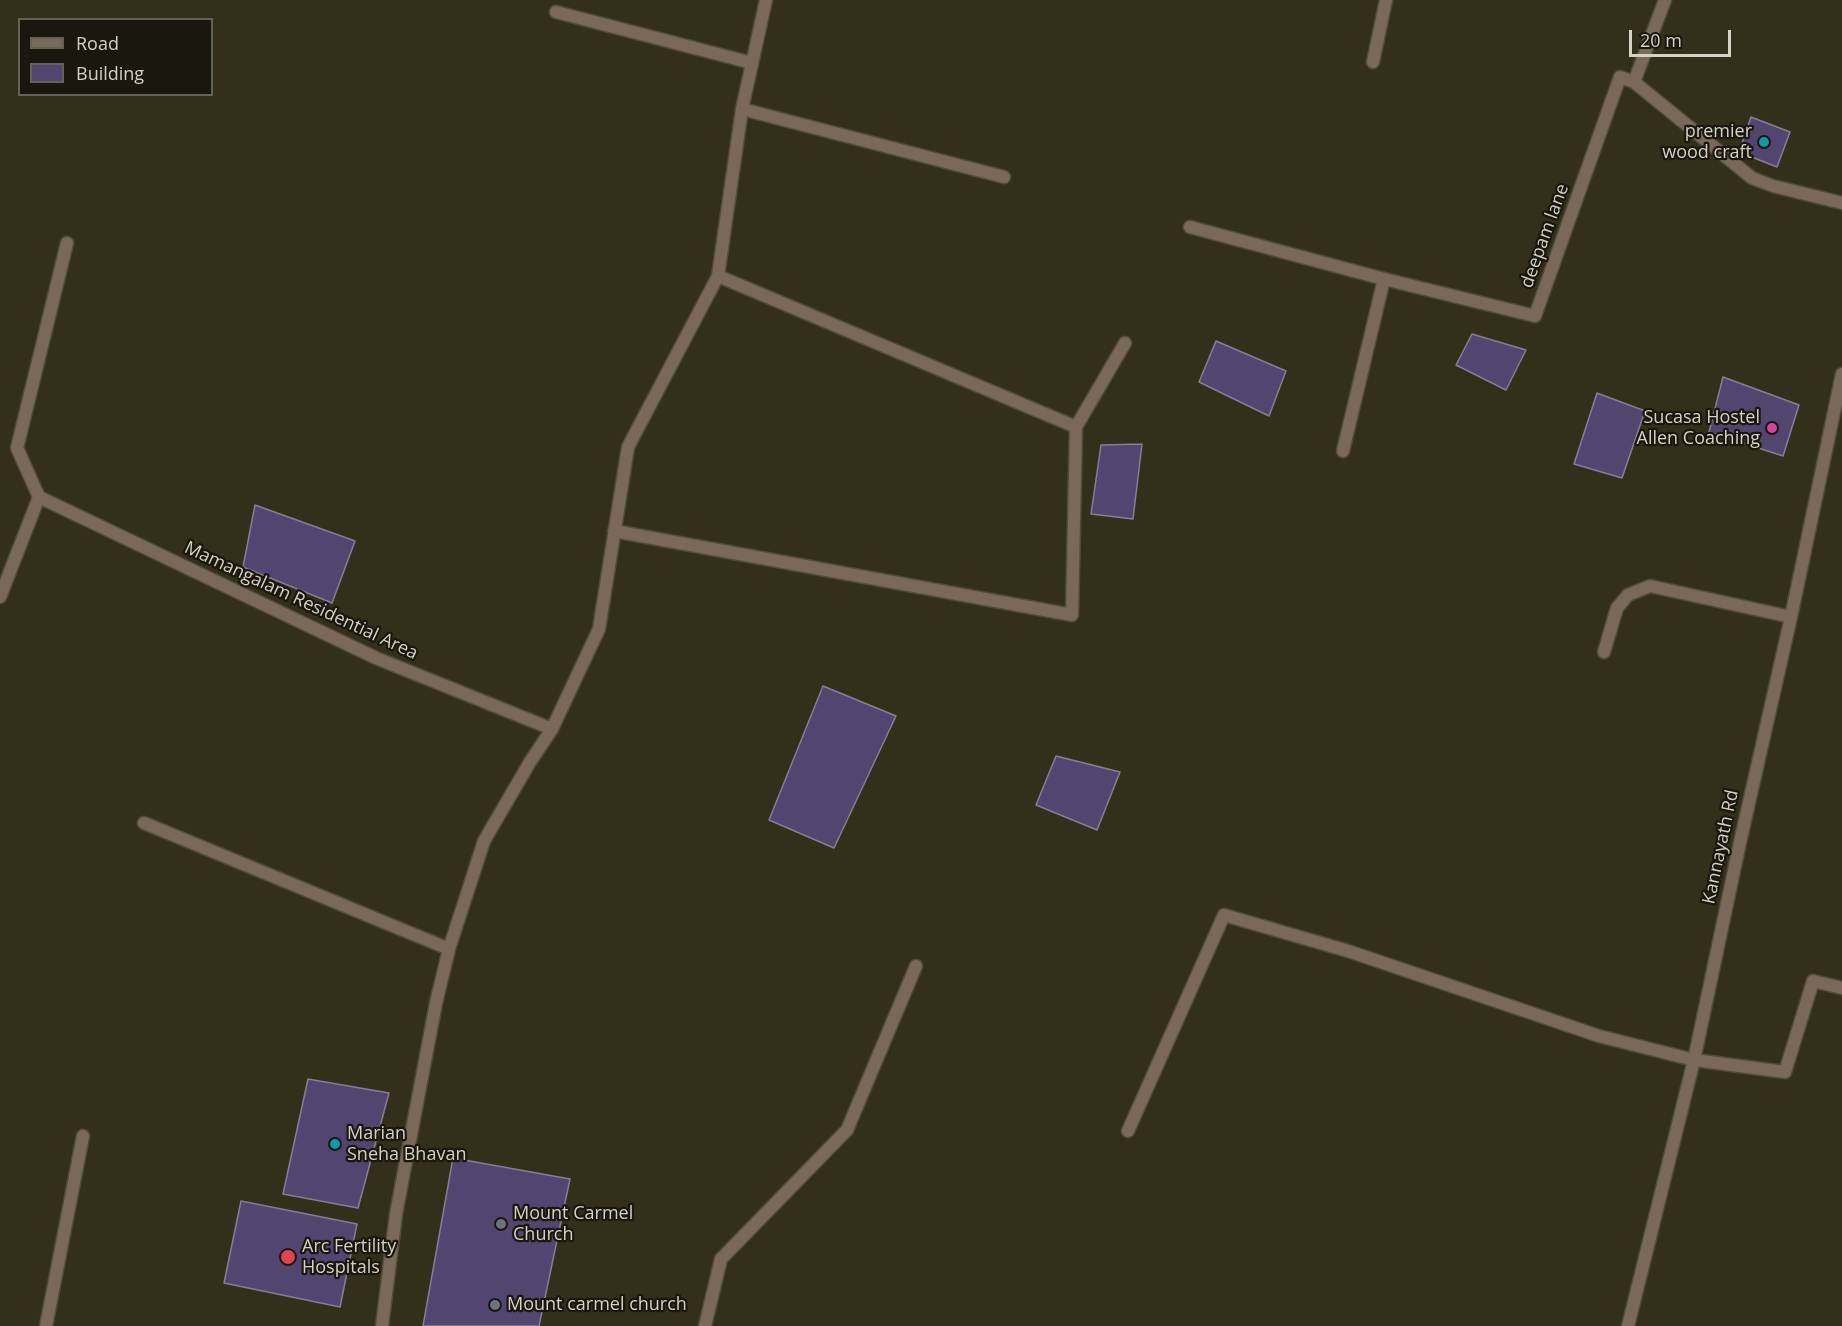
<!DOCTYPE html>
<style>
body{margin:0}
#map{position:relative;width:1842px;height:1326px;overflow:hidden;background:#342f1a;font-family:"Open Sans",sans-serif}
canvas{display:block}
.legend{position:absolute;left:18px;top:18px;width:195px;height:78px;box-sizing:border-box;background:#19170e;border:2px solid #646157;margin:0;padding:8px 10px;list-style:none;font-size:18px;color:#d5d1c5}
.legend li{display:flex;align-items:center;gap:12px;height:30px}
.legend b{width:30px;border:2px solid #646157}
.scale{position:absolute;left:1629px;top:30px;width:102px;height:27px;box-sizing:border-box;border:3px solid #d5d1c5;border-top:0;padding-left:8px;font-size:18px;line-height:21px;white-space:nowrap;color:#d5d1c5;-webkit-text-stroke:4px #19170e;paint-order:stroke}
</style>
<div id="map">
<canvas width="1842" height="1326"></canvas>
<ul class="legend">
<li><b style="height:8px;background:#7a685b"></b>Road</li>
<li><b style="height:16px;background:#52456f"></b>Building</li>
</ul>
<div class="scale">20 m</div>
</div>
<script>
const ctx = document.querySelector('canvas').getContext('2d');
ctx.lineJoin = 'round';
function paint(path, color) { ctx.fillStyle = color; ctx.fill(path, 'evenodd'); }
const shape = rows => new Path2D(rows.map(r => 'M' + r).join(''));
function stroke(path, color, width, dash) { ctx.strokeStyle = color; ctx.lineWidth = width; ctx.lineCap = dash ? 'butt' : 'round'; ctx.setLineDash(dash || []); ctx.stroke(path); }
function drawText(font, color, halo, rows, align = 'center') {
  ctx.font = font + ' "Open Sans",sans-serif'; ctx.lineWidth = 4.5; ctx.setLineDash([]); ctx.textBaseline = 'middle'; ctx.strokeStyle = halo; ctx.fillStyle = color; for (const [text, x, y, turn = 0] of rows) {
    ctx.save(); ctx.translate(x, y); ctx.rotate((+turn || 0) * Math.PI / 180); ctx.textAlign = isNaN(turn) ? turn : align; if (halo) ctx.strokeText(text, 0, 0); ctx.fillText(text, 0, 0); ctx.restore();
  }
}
const building = shape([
 [1751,117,1790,132,1777,167,1739,152,1751,117],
 [1472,334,1526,350,1506,390,1456,365,1472,334],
 [1216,341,1286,371,1269,416,1199,382,1216,341],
 [1723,377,1799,405,1783,456,1709,432,1723,377],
 [1597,393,1645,411,1622,478,1574,464,1597,393],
 [1142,444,1133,519,1091,514,1101,445,1142,444],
 [255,505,355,541,332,603,243,567,255,505],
 [823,686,896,716,834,848,769,820,823,686],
 [1056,756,1120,772,1097,830,1036,805,1056,756],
 [308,1079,389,1093,358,1208,283,1194,308,1079],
 [453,1158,570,1179,539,1326,423,1326,453,1158],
 [241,1201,357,1224,340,1307,224,1283,241,1201]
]);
const lane = shape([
 [556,12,752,63],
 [1343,451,1384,279]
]);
const street = shape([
 [1373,62,1386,0],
 [1634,82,1665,0],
 [742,109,1004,177],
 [1190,227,1384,279,1535,316,1620,77,1634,82,1752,178,1773,186,1842,203],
 [1076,427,1125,343],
 [39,497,376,658,552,729],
 [614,531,1072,615,1076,427,718,276],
 [0,597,39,497,17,448,67,243],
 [1604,652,1617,608,1628,595,1650,586,1791,617],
 [144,823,449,949],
 [1128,1131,1224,915,1348,951,1599,1036,1694,1060,1785,1072,1813,981,1842,988],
 [46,1326,83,1136],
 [382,1326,396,1214,436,1003,449,949,484,841,530,762,552,729,599,629,628,447,718,276,742,109,766,0],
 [705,1326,721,1259,847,1130,916,966],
 [1628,1326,1694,1060,1739,847,1791,617,1842,374]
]);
const markers = [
 [1764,142,6,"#0f9aa8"],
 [1772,428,6,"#d1479c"],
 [335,1144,6,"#0f9aa8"],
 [501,1224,6,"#6b7280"],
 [288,1257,8,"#e0444e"],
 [495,1305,6,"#6b7280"]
];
const poiNames = [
 ["premier",1752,132,"right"],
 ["wood craft",1752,153,"right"],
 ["Sucasa Hostel",1760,418,"right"],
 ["Allen Coaching",1760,439,"right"],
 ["Marian",347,1134],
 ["Sneha Bhavan",347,1155],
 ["Mount Carmel",513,1214],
 ["Church",513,1235],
 ["Arc Fertility",302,1247],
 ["Hospitals",302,1268],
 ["Mount carmel church",507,1305]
];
const streetNames = [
 ["deepam lane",1545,236,-70],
 ["Mamangalam Residential Area",301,601,25],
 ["Kannayath Rd",1721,847,-78]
];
paint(building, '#52456f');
stroke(building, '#857f96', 1.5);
stroke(lane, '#514c39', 15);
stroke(street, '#514c39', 15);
stroke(lane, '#7a685b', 12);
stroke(street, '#7a685b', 12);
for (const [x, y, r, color] of markers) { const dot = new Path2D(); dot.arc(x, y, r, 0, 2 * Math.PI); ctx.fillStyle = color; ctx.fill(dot); stroke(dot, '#19170e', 2); }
drawText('18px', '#d5d1c5', '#19170e', poiNames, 'left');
drawText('18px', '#d5d1c5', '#19170e', streetNames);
</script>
